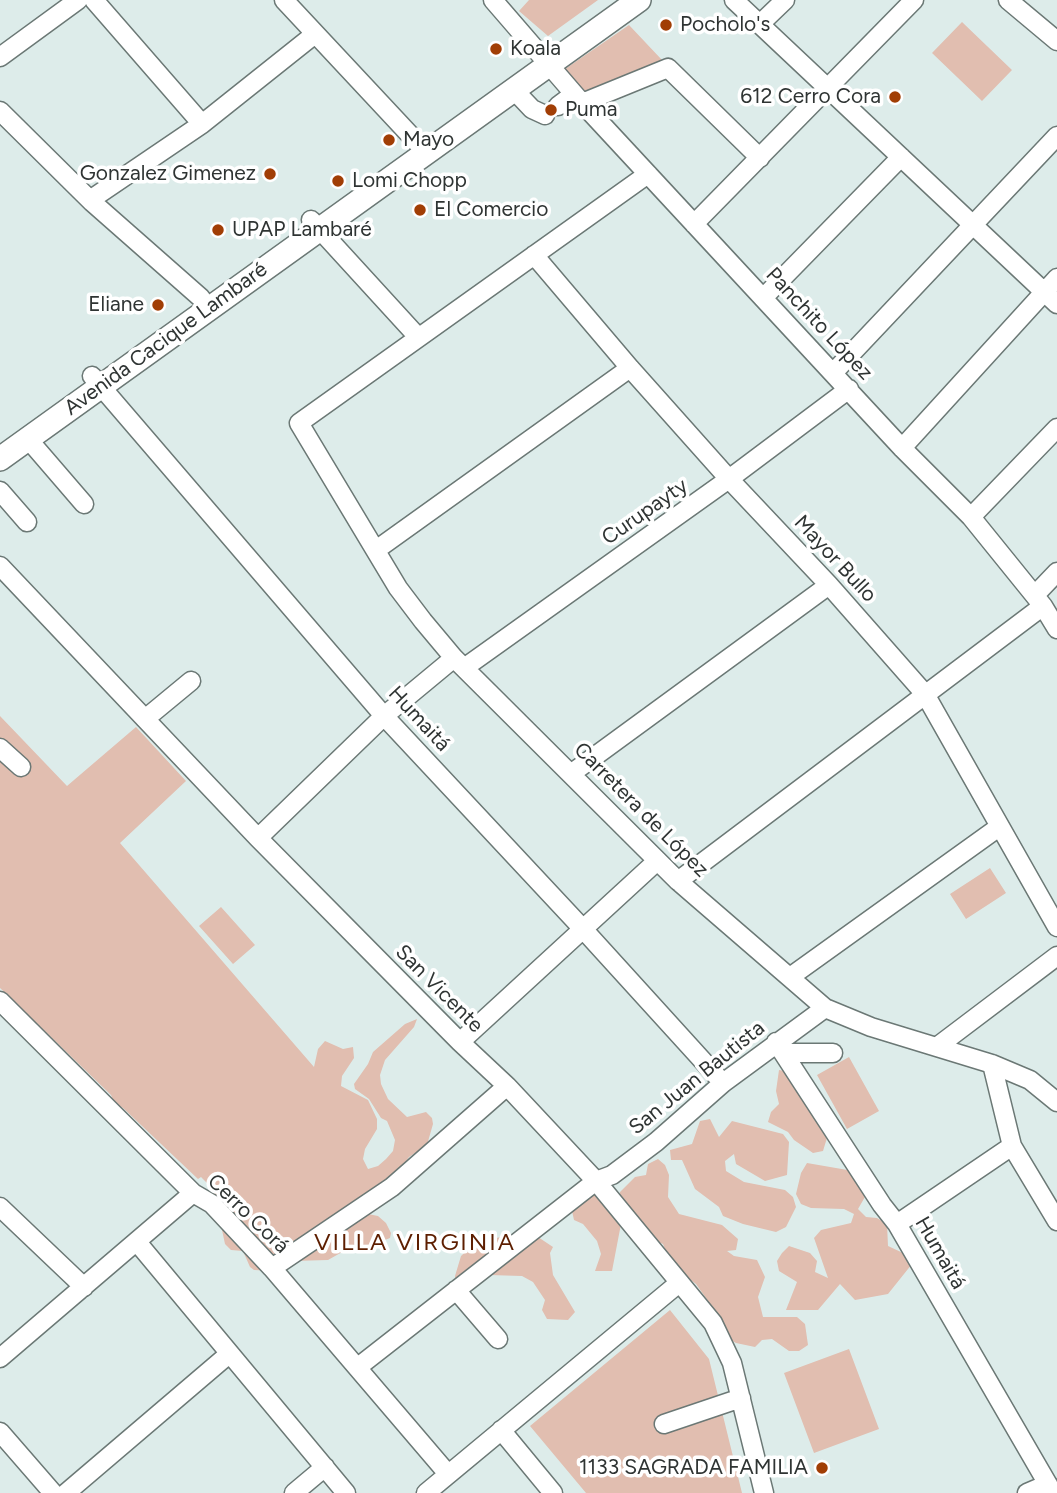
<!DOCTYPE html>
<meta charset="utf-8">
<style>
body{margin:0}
canvas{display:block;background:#ddecea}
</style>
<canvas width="1057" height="1493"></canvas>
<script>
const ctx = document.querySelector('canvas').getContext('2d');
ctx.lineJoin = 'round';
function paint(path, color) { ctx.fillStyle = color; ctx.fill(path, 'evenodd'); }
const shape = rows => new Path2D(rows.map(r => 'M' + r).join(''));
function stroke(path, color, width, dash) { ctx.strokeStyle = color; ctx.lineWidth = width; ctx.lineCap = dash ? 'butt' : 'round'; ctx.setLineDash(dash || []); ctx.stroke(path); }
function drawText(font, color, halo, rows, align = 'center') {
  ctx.font = font + ' Figtree,sans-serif'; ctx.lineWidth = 7; ctx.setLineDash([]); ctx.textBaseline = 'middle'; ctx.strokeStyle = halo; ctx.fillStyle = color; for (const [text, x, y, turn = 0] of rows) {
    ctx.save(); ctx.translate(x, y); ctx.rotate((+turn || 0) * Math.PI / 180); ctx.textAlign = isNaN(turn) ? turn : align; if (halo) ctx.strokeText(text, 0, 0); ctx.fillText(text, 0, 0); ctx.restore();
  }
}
const green = shape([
 [529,0,598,0,548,36,519,11],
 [962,22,1012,70,982,101,932,53],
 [629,25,662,60,585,93,565,69],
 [0,716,67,786,136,727,186,781,120,843,314,1067,318,1049,325,1041,343,1049,353,1047,354,1058,342,1076,341,1086,368,1100,377,1119,377,1129,365,1149,363,1159,368,1169,378,1166,386,1159,393,1151,395,1140,387,1121,381,1118,369,1099,355,1089,354,1084,368,1064,373,1052,405,1024,417,1019,414,1027,385,1060,380,1075,381,1084,388,1099,407,1117,426,1112,432,1118,433,1124,427,1145,409,1157,368,1214,378,1216,386,1223,391,1233,390,1238,375,1244,351,1247,328,1260,293,1261,272,1271,254,1270,250,1267,243,1251,231,1250,225,1244,216,1202,208,1184,201,1177,198,1179,123,1108,114,1102,111,1095,0,988],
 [990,868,1006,893,966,919,950,894],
 [221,907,255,945,233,964,199,926],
 [849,1057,879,1111,847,1129,817,1075],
 [779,1070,790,1072,830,1128,823,1151,813,1153,794,1140,788,1132,768,1122,771,1112,779,1104,776,1091],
 [710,1119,719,1137,732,1121,783,1134,789,1142,787,1175,765,1181,736,1164,734,1154,725,1161,726,1171,744,1182,785,1190,793,1197,796,1207,786,1227,776,1232,743,1224,723,1216,719,1207,695,1189,682,1160,671,1160,670,1150,692,1144,700,1121],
 [658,1159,665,1165,669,1175,668,1197,679,1214,722,1225,738,1239,736,1250,727,1251,734,1256,757,1260,765,1277,758,1297,763,1317,797,1317,805,1324,808,1345,799,1351,789,1351,772,1339,762,1340,755,1347,736,1343,718,1332,713,1323,708,1301,696,1284,671,1265,663,1244,645,1236,619,1203,620,1192,635,1177,646,1175,648,1164],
 [807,1163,859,1172,869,1190,858,1209,866,1217,877,1218,887,1224,888,1246,916,1259,888,1294,855,1300,840,1284,818,1310,786,1310,797,1282,779,1271,777,1261,782,1253,789,1246,810,1253,817,1261,815,1272,828,1278,814,1238,821,1230,851,1223,854,1214,844,1209,811,1208,801,1204,796,1194,801,1173],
 [592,1190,621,1224,612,1271,595,1271,601,1254,597,1241,583,1224,574,1220,570,1202],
 [535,1235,553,1247,550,1253,553,1275,575,1312,568,1320,547,1319,542,1310,545,1300,533,1282,522,1276,489,1275,456,1286,455,1276,461,1256,474,1244,504,1236],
 [670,1310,709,1359,742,1493,586,1493,530,1426],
 [849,1349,879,1429,814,1453,784,1373]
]);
const minor = shape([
 [94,0,202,124],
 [284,0,426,152],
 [493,0,582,103,902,448,971,517,1043,606,1057,629],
 [734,0,1057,304],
 [1008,0,1057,41],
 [760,24,785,0],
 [0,57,78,0],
 [514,90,532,109,545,115],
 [582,103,668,68,760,158],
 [558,106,574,94],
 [0,111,92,202,201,298],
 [648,174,299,423,398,588,423,621,454,658,678,881,825,1008,871,1027,992,1064,1030,1080,1057,1102],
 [90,200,202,124,315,34],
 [311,220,418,337],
 [694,224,914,0],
 [534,255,630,368,729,479,829,585,925,694,1057,927],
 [764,297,901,157],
 [833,373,1057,136],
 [92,376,384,716,583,929,723,1083],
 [28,439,84,504],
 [902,448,1057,278],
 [0,491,27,522],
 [971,517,1057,428],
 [376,550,630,368],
 [0,566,258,838,460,1042,507,1086,596,1181,713,1323,732,1363,764,1493],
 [1035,595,1057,572],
 [464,668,729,479,849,389],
 [145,719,191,681],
 [0,748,21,767],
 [572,773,829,585],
 [258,838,384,716,454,658],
 [678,881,1043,606],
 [790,977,999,827],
 [0,1001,193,1193,212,1204,272,1268,448,1474],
 [460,1042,657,861],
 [776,1042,882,1205,897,1224,1053,1493],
 [938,1046,1057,956],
 [784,1053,833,1053],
 [992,1064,1012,1146,1057,1221],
 [0,1207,84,1287],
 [897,1224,1012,1146],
 [137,1242,346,1493],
 [272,1268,392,1187,507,1086],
 [456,1290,498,1339],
 [0,1358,193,1193],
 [358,1367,596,1181,612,1175,656,1142,723,1083,825,1008],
 [664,1424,741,1398],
 [501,1430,553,1493],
 [0,1432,53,1493],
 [66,1493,229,1354],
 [294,1493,325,1467],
 [426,1493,679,1283],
 [1027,1493,1048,1484]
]);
const major = shape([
 [0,459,639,0]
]);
const markers = [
 [666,25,7,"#a13e05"],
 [496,49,7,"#a13e05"],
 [895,97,7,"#a13e05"],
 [551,110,7,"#a13e05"],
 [389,140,7,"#a13e05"],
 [270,174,7,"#a13e05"],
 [338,181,7,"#a13e05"],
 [420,210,7,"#a13e05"],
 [218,230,7,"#a13e05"],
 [158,305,7,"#a13e05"],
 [822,1468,7,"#a13e05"]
];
const poiNames = [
 ["Pocholo's",680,25],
 ["Koala",510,49],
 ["612 Cerro Cora",881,97,"right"],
 ["Puma",565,110],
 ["Mayo",403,140],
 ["Gonzalez Gimenez",256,174,"right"],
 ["Lomi Chopp",352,181],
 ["El Comercio",434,210],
 ["UPAP Lambaré",232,230],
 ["Eliane",144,305,"right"],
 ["1133 SAGRADA FAMILIA",808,1468,"right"]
];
const streetNames = [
 ["Panchito López",819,324,47],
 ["Avenida Cacique Lambaré",166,339,-36],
 ["Curupayty",645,512,-35],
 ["Mayor Bullo",835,559,47],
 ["Humaitá",419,719,47],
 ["Carretera de López",641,810,45],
 ["San Vicente",439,989,45],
 ["San Juan Bautista",697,1078,-39],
 ["Cerro Corá",248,1214,44],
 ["Humaitá",940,1253,60]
];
const quarterNames = [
 ["VILLA VIRGINIA",415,1243]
];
paint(green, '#e1beb0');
stroke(minor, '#6b7875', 21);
stroke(major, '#6b7875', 26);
stroke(minor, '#fff', 18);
stroke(major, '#fff', 23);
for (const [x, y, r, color] of markers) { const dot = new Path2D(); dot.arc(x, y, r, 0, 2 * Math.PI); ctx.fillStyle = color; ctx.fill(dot); stroke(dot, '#fff', 2.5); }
drawText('21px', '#2f3433', '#fff', poiNames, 'left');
drawText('21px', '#2f3433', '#fff', streetNames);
ctx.letterSpacing = '2px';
drawText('24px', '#5d1e00', '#fff', quarterNames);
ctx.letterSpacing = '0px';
</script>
